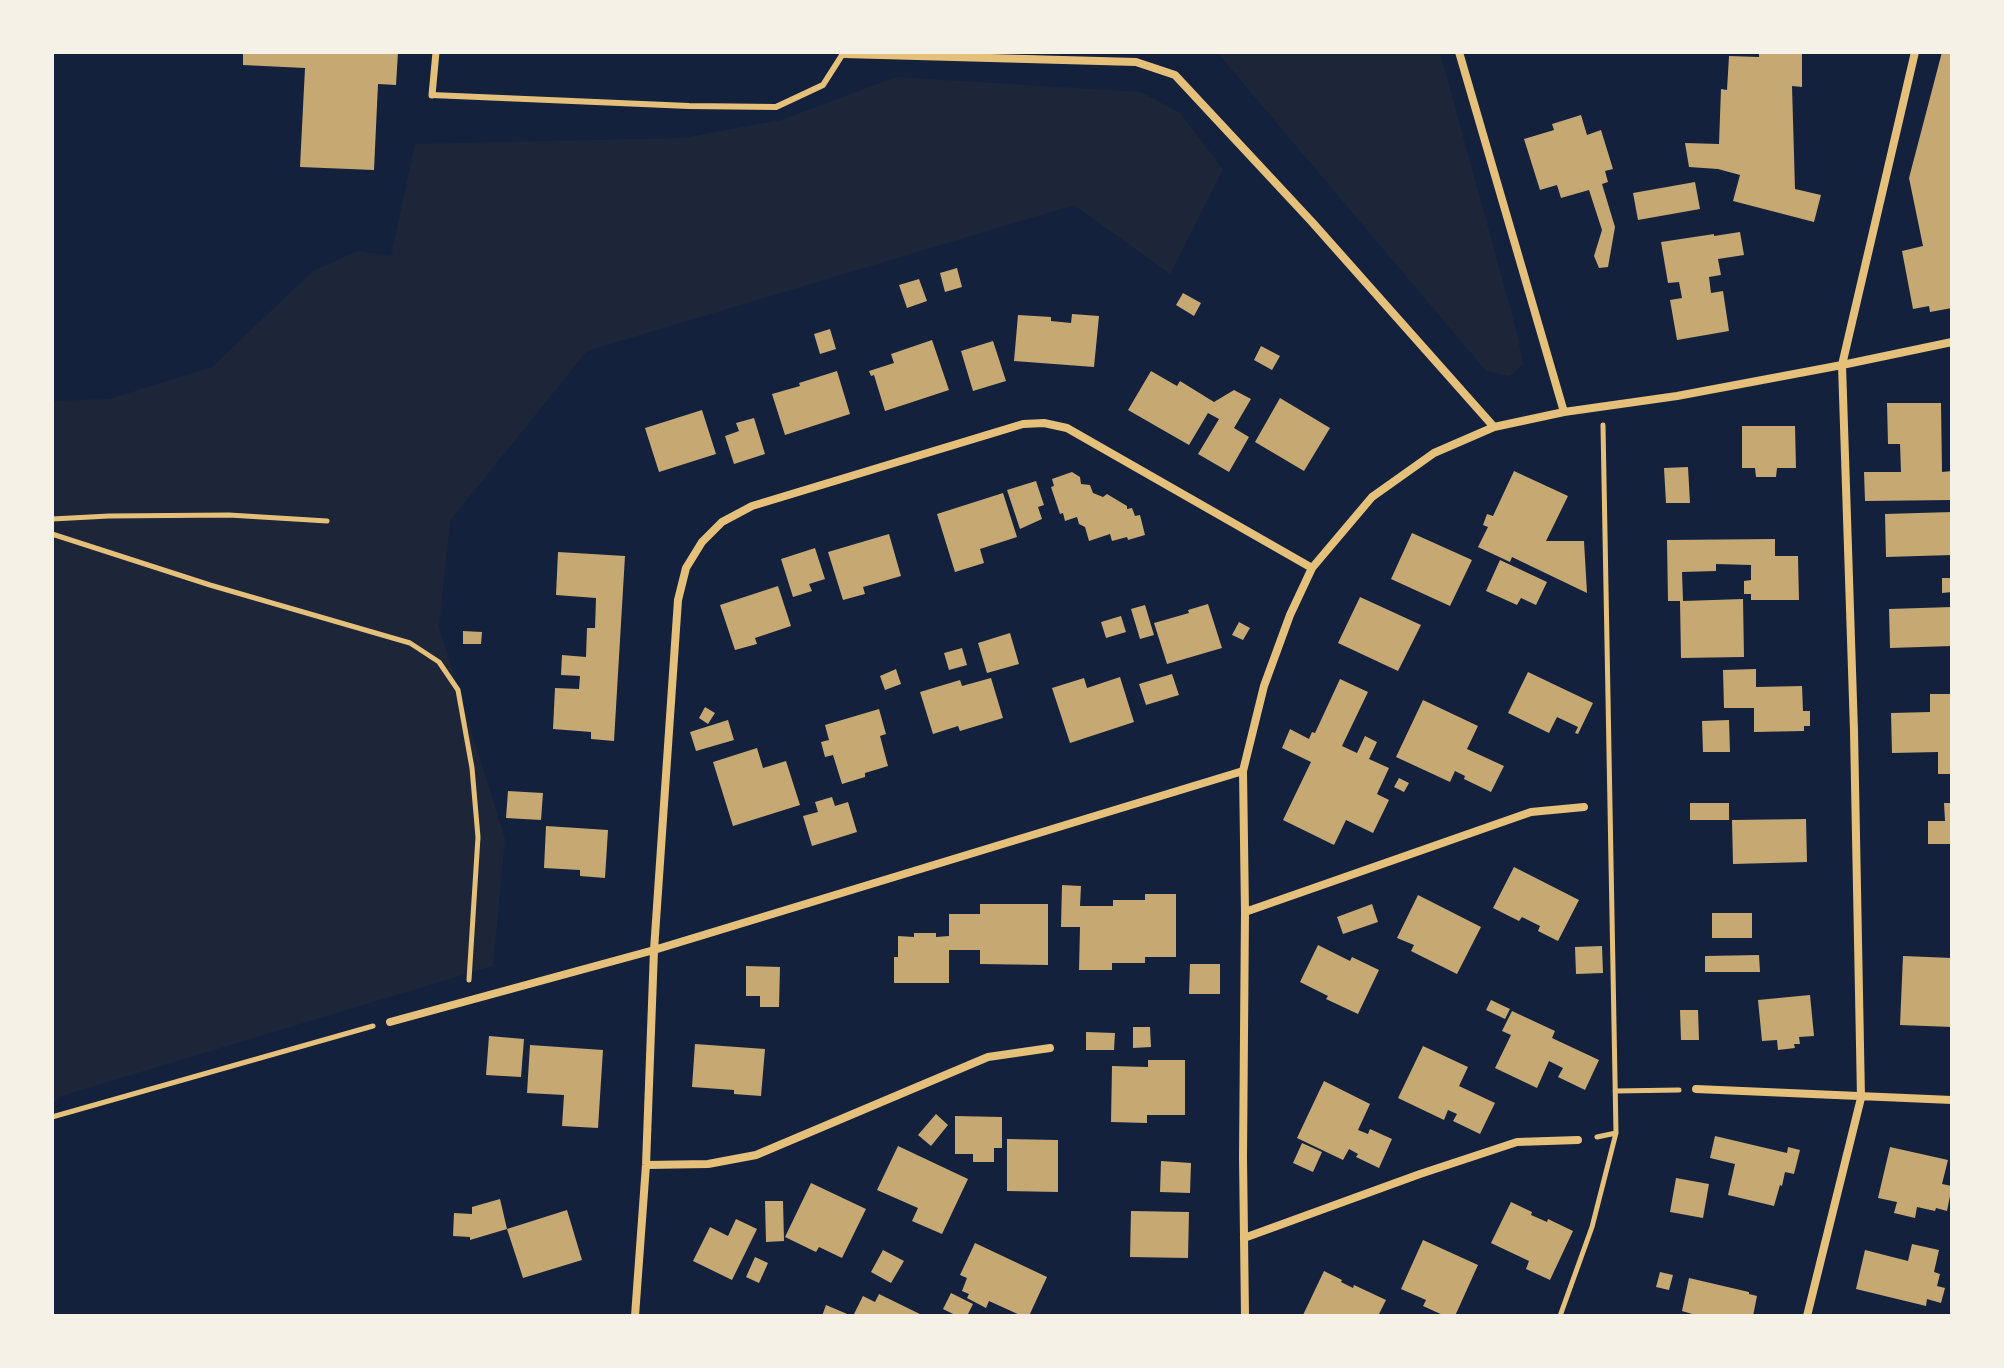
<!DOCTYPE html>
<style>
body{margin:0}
#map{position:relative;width:2004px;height:1368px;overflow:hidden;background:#14213d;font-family:Quicksand,sans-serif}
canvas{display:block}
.frame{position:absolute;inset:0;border:54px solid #f6f1e7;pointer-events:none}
</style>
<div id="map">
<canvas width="2004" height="1368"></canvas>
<div class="frame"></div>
</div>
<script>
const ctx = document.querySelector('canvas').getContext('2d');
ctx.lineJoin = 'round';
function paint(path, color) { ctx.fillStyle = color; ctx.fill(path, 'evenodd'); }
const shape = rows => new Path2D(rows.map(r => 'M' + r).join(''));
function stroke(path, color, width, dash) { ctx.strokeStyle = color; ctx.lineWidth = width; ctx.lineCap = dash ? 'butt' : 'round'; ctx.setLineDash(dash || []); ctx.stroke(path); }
const green = shape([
 [1220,52,1440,52,1517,333,1523,365,1510,376,1486,371,1221,57],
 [896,77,1141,92,1180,113,1223,169,1170,274,1074,205,587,351,450,521,439,627,505,839,493,966,61,1096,52,1105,52,401,109,399,212,367,313,271,357,251,391,256,415,144,683,138,781,120]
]);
const building = shape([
 [243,52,398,52,396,85,378,84,374,170,300,167,305,68,243,65],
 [1759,52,1802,52,1802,87,1792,86,1795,189,1821,195,1814,222,1733,201,1740,175,1718,169,1689,167,1685,143,1719,144,1721,89,1727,90,1729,56,1759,57],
 [1942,52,1952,52,1952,308,1930,312,1929,306,1913,309,1902,251,1923,246,1909,178],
 [1581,115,1587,135,1601,130,1613,169,1605,171,1608,182,1602,184,1615,227,1608,267,1599,268,1594,256,1602,230,1589,190,1561,198,1557,185,1540,190,1524,139,1554,130,1552,124],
 [1695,182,1700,209,1638,220,1633,193],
 [1740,232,1744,255,1718,259,1721,275,1709,277,1711,293,1723,291,1729,331,1677,340,1670,300,1682,298,1679,282,1668,283,1661,242,1714,234,1714,236],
 [957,268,962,287,945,292,940,273],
 [919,279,927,301,907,308,899,285],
 [1183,293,1201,303,1194,316,1176,305],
 [1072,314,1099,316,1094,367,1014,361,1018,315,1051,317,1051,321,1071,323],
 [830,329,836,349,820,354,814,334],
 [932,340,949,390,885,411,874,375,871,376,869,371,894,363,891,354],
 [993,341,1006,381,973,391,961,351],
 [1261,346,1280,356,1272,370,1254,360],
 [837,371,850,414,785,435,772,394,800,386,799,383],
 [1151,371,1177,386,1180,381,1214,402,1234,390,1251,399,1234,428,1249,437,1229,472,1198,454,1219,419,1208,413,1189,445,1128,410],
 [1280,398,1330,428,1304,471,1255,442],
 [1887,403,1941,403,1942,472,1952,471,1952,500,1865,501,1864,472,1901,472,1900,444,1888,444],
 [702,410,716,454,659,472,645,428],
 [754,418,765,454,734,464,725,436,739,431,736,423],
 [1742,426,1795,426,1796,468,1777,468,1776,477,1756,477,1755,468,1742,468],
 [1688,467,1690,503,1666,503,1664,468],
 [1514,471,1568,496,1546,541,1584,541,1587,593,1512,557,1510,562,1478,547,1488,527,1483,525,1487,514,1493,516],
 [1072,472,1080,477,1081,484,1090,485,1093,493,1103,497,1107,494,1127,506,1127,509,1132,508,1135,516,1140,515,1145,535,1128,540,1127,537,1112,541,1110,534,1089,541,1085,527,1079,524,1077,517,1065,521,1063,513,1060,514,1051,487,1054,486,1052,479],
 [1036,481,1044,505,1038,507,1042,519,1020,529,1007,490],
 [1003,493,1017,537,980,549,984,563,955,572,937,514],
 [1952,512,1952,555,1886,557,1885,514],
 [1412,533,1472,560,1450,606,1391,579],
 [889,534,901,576,863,587,865,594,843,600,828,552],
 [1775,539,1775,556,1798,556,1799,600,1751,600,1751,594,1744,594,1744,581,1751,580,1751,565,1716,564,1716,571,1682,572,1683,601,1743,599,1744,657,1681,658,1680,601,1668,601,1667,540],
 [815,548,825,579,809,584,812,591,793,597,781,559],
 [558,552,625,556,614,741,591,739,591,732,553,729,555,688,579,689,580,676,561,675,562,655,586,657,587,628,595,628,596,598,556,595],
 [1500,560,1547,582,1536,605,1521,598,1517,605,1486,591],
 [1942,578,1952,578,1952,592,1942,593],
 [778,586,791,626,755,638,757,644,735,650,720,605],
 [1360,597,1421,625,1398,671,1338,643],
 [1208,604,1222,648,1167,664,1154,623,1189,613,1188,610],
 [1145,605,1154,635,1140,639,1131,609],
 [1952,607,1952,646,1890,648,1889,609],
 [1121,616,1126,632,1106,638,1101,622],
 [1239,622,1250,628,1243,640,1232,635],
 [463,631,482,632,481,644,463,644],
 [1010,633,1019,664,987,673,978,643],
 [962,648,967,665,949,670,944,653],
 [896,669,901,684,885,690,880,676],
 [1756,669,1756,687,1802,686,1803,711,1810,711,1810,726,1804,726,1804,731,1754,732,1754,708,1724,708,1723,670],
 [1528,672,1593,703,1578,734,1575,733,1578,727,1557,717,1549,733,1508,713],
 [1172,674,1179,695,1146,705,1139,684],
 [1120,677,1134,722,1070,743,1052,688,1084,678,1087,688],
 [991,678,1003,718,960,731,958,726,933,734,920,692,960,680,962,686],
 [1340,679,1368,692,1342,746,1357,753,1365,736,1377,742,1369,759,1389,768,1377,794,1389,800,1373,833,1346,820,1334,845,1283,820,1311,762,1282,748,1290,729,1309,739,1312,732,1315,733],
 [1930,694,1952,694,1952,774,1938,774,1938,752,1892,753,1891,713,1930,712],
 [1423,700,1478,726,1467,749,1504,766,1491,792,1464,779,1465,776,1455,771,1450,782,1396,757],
 [705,707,715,713,708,724,699,718],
 [879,709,886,734,880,736,888,766,865,773,865,777,842,784,833,755,825,757,821,742,829,740,825,725],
 [728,720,734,740,696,751,690,732],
 [1729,720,1730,752,1703,752,1702,721],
 [757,748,763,768,786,761,800,805,733,826,713,762],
 [1399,778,1409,783,1404,792,1394,787],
 [508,791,543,793,541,820,506,818],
 [832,797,835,806,848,802,857,832,812,846,803,816,818,812,815,802],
 [1690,803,1729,803,1729,820,1690,820],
 [1944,803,1952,803,1952,844,1928,844,1928,821,1945,821],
 [1806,819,1807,862,1733,864,1732,820],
 [546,826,608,830,605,878,580,876,580,870,544,868],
 [1514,867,1579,900,1558,941,1538,931,1540,926,1522,917,1519,921,1493,908],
 [1062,885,1081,886,1080,906,1113,906,1113,900,1145,900,1145,894,1176,894,1176,957,1145,957,1145,963,1112,963,1112,970,1079,970,1080,927,1061,927],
 [1418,895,1481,927,1457,974,1411,951,1414,945,1397,938],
 [980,904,1048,904,1048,965,980,964,980,950,949,950,949,983,894,983,894,957,898,957,898,936,914,937,914,933,936,933,936,937,949,936,949,914,980,914],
 [1372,904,1378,922,1343,934,1337,917],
 [1712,913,1752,913,1752,938,1712,938],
 [1318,945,1350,961,1352,957,1379,970,1358,1014,1326,999,1328,996,1300,982],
 [1602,946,1603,973,1576,974,1575,947],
 [1759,955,1760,972,1705,972,1705,956],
 [1903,956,1952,958,1952,1027,1900,1025],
 [1190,964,1220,964,1220,994,1189,994],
 [746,966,780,967,779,1007,760,1007,760,996,746,996],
 [1810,995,1814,1036,1799,1037,1800,1044,1794,1044,1795,1048,1778,1050,1777,1040,1762,1041,1758,1000],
 [1491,1000,1510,1009,1505,1019,1486,1010],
 [1680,1010,1698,1010,1699,1040,1681,1040],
 [1512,1011,1555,1031,1552,1038,1599,1060,1585,1090,1558,1077,1563,1068,1549,1061,1537,1088,1495,1068,1511,1035,1502,1031],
 [1133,1027,1150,1027,1151,1047,1133,1048],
 [1086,1032,1115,1033,1114,1050,1086,1050],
 [489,1036,524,1039,521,1077,486,1075],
 [695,1044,765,1049,761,1096,734,1094,734,1090,692,1087],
 [530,1045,603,1050,598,1128,562,1126,564,1095,527,1093],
 [1423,1046,1468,1067,1459,1086,1495,1103,1480,1134,1453,1121,1457,1114,1448,1110,1444,1120,1398,1098],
 [1148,1060,1185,1060,1185,1115,1147,1115,1147,1123,1111,1122,1112,1066,1148,1067],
 [1324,1081,1370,1104,1358,1130,1368,1134,1370,1129,1392,1139,1379,1168,1356,1157,1358,1154,1349,1149,1343,1160,1297,1138],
 [936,1114,948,1125,931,1146,918,1135],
 [955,1116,1002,1117,1002,1148,994,1148,994,1162,973,1162,973,1154,955,1154],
 [1715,1136,1787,1153,1788,1147,1800,1150,1794,1174,1785,1172,1782,1186,1780,1185,1774,1206,1728,1195,1735,1164,1710,1158],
 [1007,1139,1058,1140,1058,1192,1007,1191],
 [1302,1143,1322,1152,1313,1172,1293,1163],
 [898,1146,968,1179,942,1234,912,1221,918,1208,877,1190],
 [1890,1147,1948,1160,1942,1184,1952,1186,1947,1211,1936,1208,1935,1211,1917,1207,1915,1218,1894,1213,1897,1202,1878,1198],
 [1161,1161,1191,1163,1190,1193,1160,1192],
 [1676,1178,1709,1184,1703,1218,1670,1212],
 [811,1183,866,1209,842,1258,819,1247,816,1252,785,1237],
 [500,1199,507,1229,470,1240,470,1237,453,1236,454,1213,472,1214,472,1207],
 [765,1201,783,1201,784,1241,766,1242],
 [1511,1202,1532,1212,1531,1215,1547,1222,1548,1219,1573,1231,1550,1280,1526,1269,1529,1261,1491,1243],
 [567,1210,582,1260,523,1278,507,1229],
 [1131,1211,1189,1212,1188,1258,1130,1257],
 [736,1219,757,1229,732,1280,693,1261,710,1227,728,1236],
 [1423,1240,1478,1265,1455,1316,1445,1316,1423,1306,1426,1300,1401,1289],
 [975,1243,1047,1277,1029,1316,1022,1316,989,1301,986,1308,967,1298,969,1294,962,1291,967,1278,960,1275],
 [1912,1244,1939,1250,1934,1272,1940,1274,1937,1286,1945,1288,1941,1303,1927,1299,1926,1306,1856,1289,1865,1250,1908,1261],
 [883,1250,904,1261,891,1283,871,1272],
 [755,1257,768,1263,759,1283,746,1277],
 [1324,1271,1342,1280,1341,1282,1353,1288,1354,1285,1386,1300,1378,1316,1303,1315],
 [1660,1272,1673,1275,1669,1290,1656,1287],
 [1689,1278,1749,1292,1749,1294,1757,1296,1753,1316,1699,1316,1682,1311],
 [951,1293,973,1304,967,1316,957,1316,943,1309],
 [879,1294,924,1316,853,1316,863,1296,875,1302],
 [826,1305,852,1316,822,1316]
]);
const path = shape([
 [52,519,109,516,229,515,327,521],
 [52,534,210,585,410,643,439,662,458,690,472,768,478,837,469,980],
 [1615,1091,1679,1090],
 [52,1117,373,1026],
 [1597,1137,1616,1133],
 [1560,1316,1592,1227,1616,1133,1603,425]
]);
const service = shape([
 [432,95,689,106,776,107,823,85,844,52]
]);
const pedestrian = shape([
 [432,95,436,52]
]);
const minor = shape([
 [1459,52,1564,412],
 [844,54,1136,62,1175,75,1312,222,1494,427],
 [1245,912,1531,812,1584,807],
 [390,1022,654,950,1243,771],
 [1696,1089,1952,1100],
 [646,1165,708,1164,756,1155,988,1057,1050,1048],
 [1244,1238,1420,1174,1517,1142,1578,1140],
 [635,1316,646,1165,654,950,678,600,686,568,702,542,722,522,752,506,1023,424,1044,423,1067,428,1312,568],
 [1245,1316,1243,1157,1245,912,1243,771,1264,686,1290,615,1312,568,1372,497,1434,453,1494,427,1564,412,1677,396,1842,365,1952,342],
 [1807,1316,1861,1098,1854,731,1842,365,1915,52]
]);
paint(green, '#1d2539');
paint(building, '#c6a872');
stroke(path, '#e5c07b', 5);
stroke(service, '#e5c07b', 6);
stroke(pedestrian, '#e5c07b', 7);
stroke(minor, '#e5c07b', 8);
</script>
